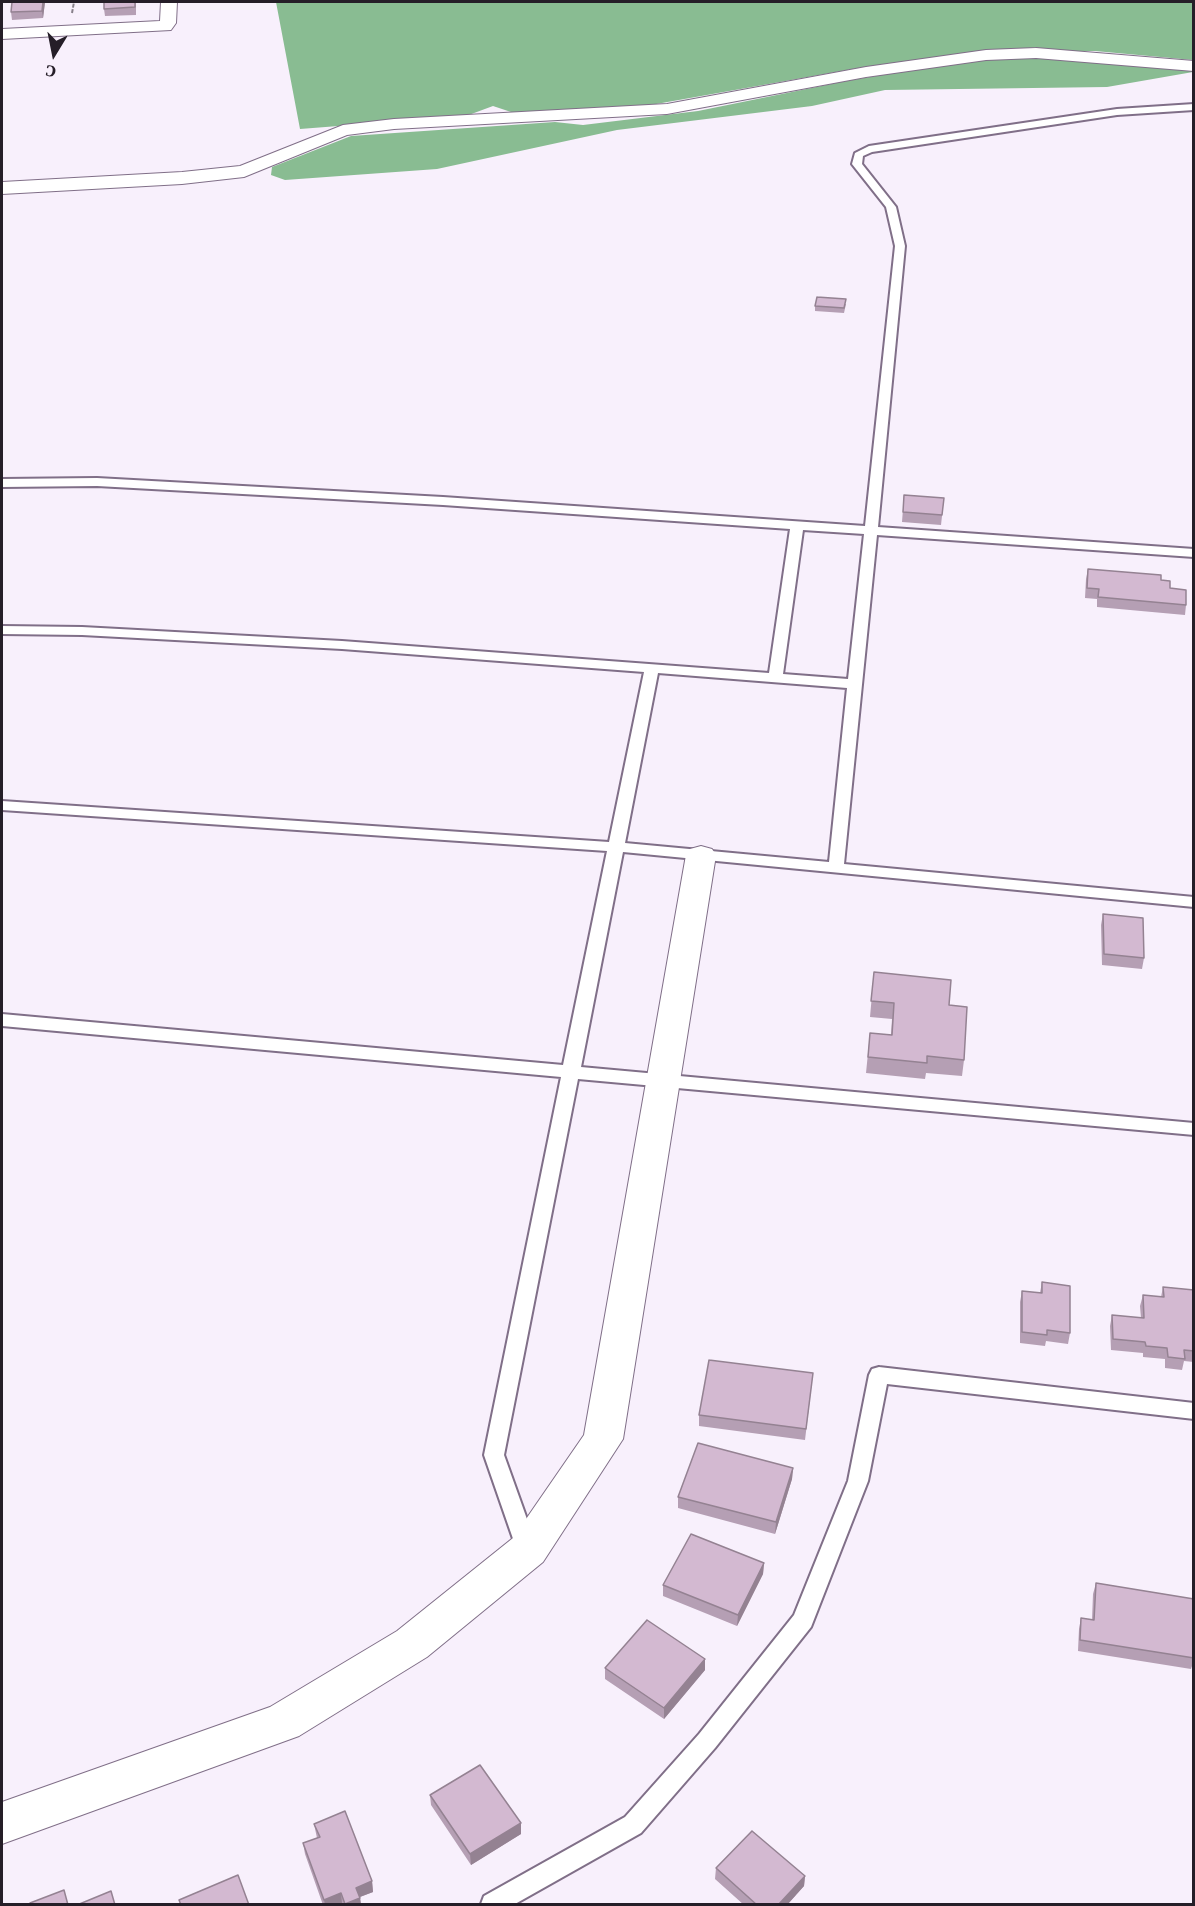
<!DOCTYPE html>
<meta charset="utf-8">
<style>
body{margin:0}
#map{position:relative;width:1195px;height:1906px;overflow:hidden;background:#f8f0fc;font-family:"Source Serif 4",serif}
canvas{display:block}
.frame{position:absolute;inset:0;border:3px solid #251e28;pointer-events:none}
.north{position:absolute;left:24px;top:24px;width:60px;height:60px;-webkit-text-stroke:4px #f8f0fc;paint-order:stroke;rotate:190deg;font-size:16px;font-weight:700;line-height:24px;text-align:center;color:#251e28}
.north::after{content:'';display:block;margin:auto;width:21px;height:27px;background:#251e28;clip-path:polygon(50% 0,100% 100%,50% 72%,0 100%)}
</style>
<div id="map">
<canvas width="1195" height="1906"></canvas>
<div class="frame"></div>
<div class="north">С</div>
</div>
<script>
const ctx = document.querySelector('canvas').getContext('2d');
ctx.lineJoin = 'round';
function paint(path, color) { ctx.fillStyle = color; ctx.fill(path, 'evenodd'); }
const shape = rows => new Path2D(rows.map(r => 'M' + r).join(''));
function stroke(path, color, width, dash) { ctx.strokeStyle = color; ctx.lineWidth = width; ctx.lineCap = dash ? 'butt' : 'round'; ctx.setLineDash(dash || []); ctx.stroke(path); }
const forest = shape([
 [276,2,1193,2,1193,60,1095,51,981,51,864,67,645,106,520,115,493,106,466,116,300,129],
 [1044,57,1193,68,1193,72,1107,87,885,90,812,106,617,130,437,169,285,180,271,175,272,167,351,136,555,122,583,125,698,111,846,81,971,60]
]);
const path = shape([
 [72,13,74,2]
]);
const lane = shape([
 [1194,104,1194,110,1117,115,872,152,863,156,862,164,896,207,905,246,878,527,1194,549,1194,557,877,535,844,864,1194,897,1194,907,623,852,581,1067,1194,1123,1194,1135,578,1079,504,1455,538,1550,535,1556,527,1559,519,1556,484,1455,561,1077,2,1026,2,1014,563,1065,607,851,2,810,2,801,609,842,644,672,342,649,82,635,2,634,2,626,82,627,342,641,769,673,790,529,443,505,97,486,2,487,2,479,97,478,443,497,865,526,895,246,886,207,852,164,855,153,869,146,1117,109,1194,104],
 [803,530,864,534,848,679,783,674,803,530],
 [658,673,847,688,829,862,625,843,658,673],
 [879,1367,1194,1403,1194,1419,887,1384,868,1481,811,1627,715,1748,641,1833,515,1904,481,1904,484,1896,625,1817,699,1734,794,1615,848,1481,869,1375,872,1369,879,1367]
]);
const street = shape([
 [161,2,177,2,176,23,171,30,2,39,2,29,160,21,161,2],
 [1036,48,1194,61,1194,71,1036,58,986,60,866,77,667,114,394,129,347,135,244,177,182,184,2,194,2,182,182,172,240,166,343,125,394,119,667,104,866,67,986,50,1036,48],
 [701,846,712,849,716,855,623,1439,543,1562,427,1657,299,1736,2,1844,2,1802,270,1707,397,1631,513,1538,584,1435,686,855,690,849,701,846]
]);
const wall = shape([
 [45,2,43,18,12,20,11,12],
 [136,2,136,15,105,16,104,9],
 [846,304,844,313,815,311,815,306],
 [904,495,944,498,941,525,902,522],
 [1088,569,1161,580,1186,605,1185,615,1097,607,1097,599,1085,598,1086,579],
 [1103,914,1144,958,1142,969,1102,965,1101,925],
 [874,972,949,1005,964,1060,962,1076,926,1073,925,1079,866,1073,870,1033,891,1035,892,1019,870,1017],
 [1042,1282,1070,1333,1068,1344,1046,1341,1045,1346,1020,1343,1020,1302,1022,1291,1040,1293],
 [1163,1287,1194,1290,1194,1362,1184,1361,1182,1370,1165,1368,1165,1359,1143,1357,1143,1353,1111,1350,1110,1326,1112,1315,1141,1318,1140,1306,1143,1295,1161,1297],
 [813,1373,805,1440,699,1426,699,1415],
 [793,1468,792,1479,775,1534,678,1508,678,1497],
 [764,1563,763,1574,737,1626,663,1596,663,1585],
 [1096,1583,1194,1599,1194,1660,1191,1669,1078,1651,1079,1629,1081,1618,1092,1620,1093,1594],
 [705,1659,705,1670,664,1719,605,1679,605,1668],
 [430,1795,521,1834,471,1865,431,1805],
 [314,1824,372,1881,373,1892,360,1897,361,1905,343,1905,342,1903,340,1905,323,1905,305,1854,303,1843,317,1838],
 [716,1868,805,1876,804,1886,787,1905,744,1905,715,1879]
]);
const shadedWall = shape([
 [43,2,45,2,43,18,42,11],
 [793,1468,792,1479,775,1534,776,1522],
 [764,1563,763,1574,737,1626,738,1615],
 [705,1659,705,1670,664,1719,664,1708],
 [521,1823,521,1834,471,1865,470,1854],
 [805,1876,804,1886,787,1905,778,1905],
 [372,1881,373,1892,357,1898,356,1888],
 [341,1893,342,1903,340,1905,325,1905,324,1900],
 [360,1898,361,1905,345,1904]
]);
const building = shape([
 [12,2,43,2,42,11,11,12,12,2],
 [104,2,135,2,135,7,104,9,104,2],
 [817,297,846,299,844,308,815,306,817,297],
 [904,495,944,498,942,515,903,512,904,495],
 [1088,569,1161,575,1161,580,1170,581,1170,588,1186,590,1186,605,1098,597,1099,589,1087,588,1088,569],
 [1103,914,1143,918,1144,958,1104,954,1103,914],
 [874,972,951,980,949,1005,967,1007,964,1060,927,1056,927,1063,868,1057,870,1033,892,1035,894,1003,871,1001,874,972],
 [1042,1282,1070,1286,1070,1333,1047,1330,1047,1335,1022,1332,1022,1291,1042,1293,1042,1282],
 [1163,1287,1194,1290,1194,1351,1184,1350,1185,1359,1168,1357,1167,1348,1146,1346,1145,1342,1113,1339,1112,1315,1144,1318,1143,1295,1164,1297,1163,1287],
 [709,1360,813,1373,806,1429,699,1415,709,1360],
 [698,1443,793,1468,776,1522,678,1497,698,1443],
 [691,1534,764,1563,738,1615,663,1585,691,1534],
 [1096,1583,1194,1599,1194,1658,1080,1640,1081,1618,1094,1620,1096,1583],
 [647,1620,705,1659,664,1708,605,1668,647,1620],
 [480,1765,521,1823,470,1854,430,1795,480,1765],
 [345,1811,372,1881,356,1888,360,1898,345,1904,341,1893,324,1900,303,1843,320,1837,314,1824,345,1811],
 [752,1831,805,1876,778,1905,757,1905,716,1868,752,1831],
 [238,1875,249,1905,181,1905,179,1900,238,1875],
 [64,1890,68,1905,30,1905,30,1903,64,1890],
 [111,1891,115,1905,77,1905,111,1891]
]);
paint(forest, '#89bc92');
stroke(lane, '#806f88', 4);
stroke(street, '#806f88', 2);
stroke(path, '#87808a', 2, [4, 1.5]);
paint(lane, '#fff');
paint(street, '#fff');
paint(wall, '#b59fb4');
paint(shadedWall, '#948292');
paint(building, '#d3b9d1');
stroke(building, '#948292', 1.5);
</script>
